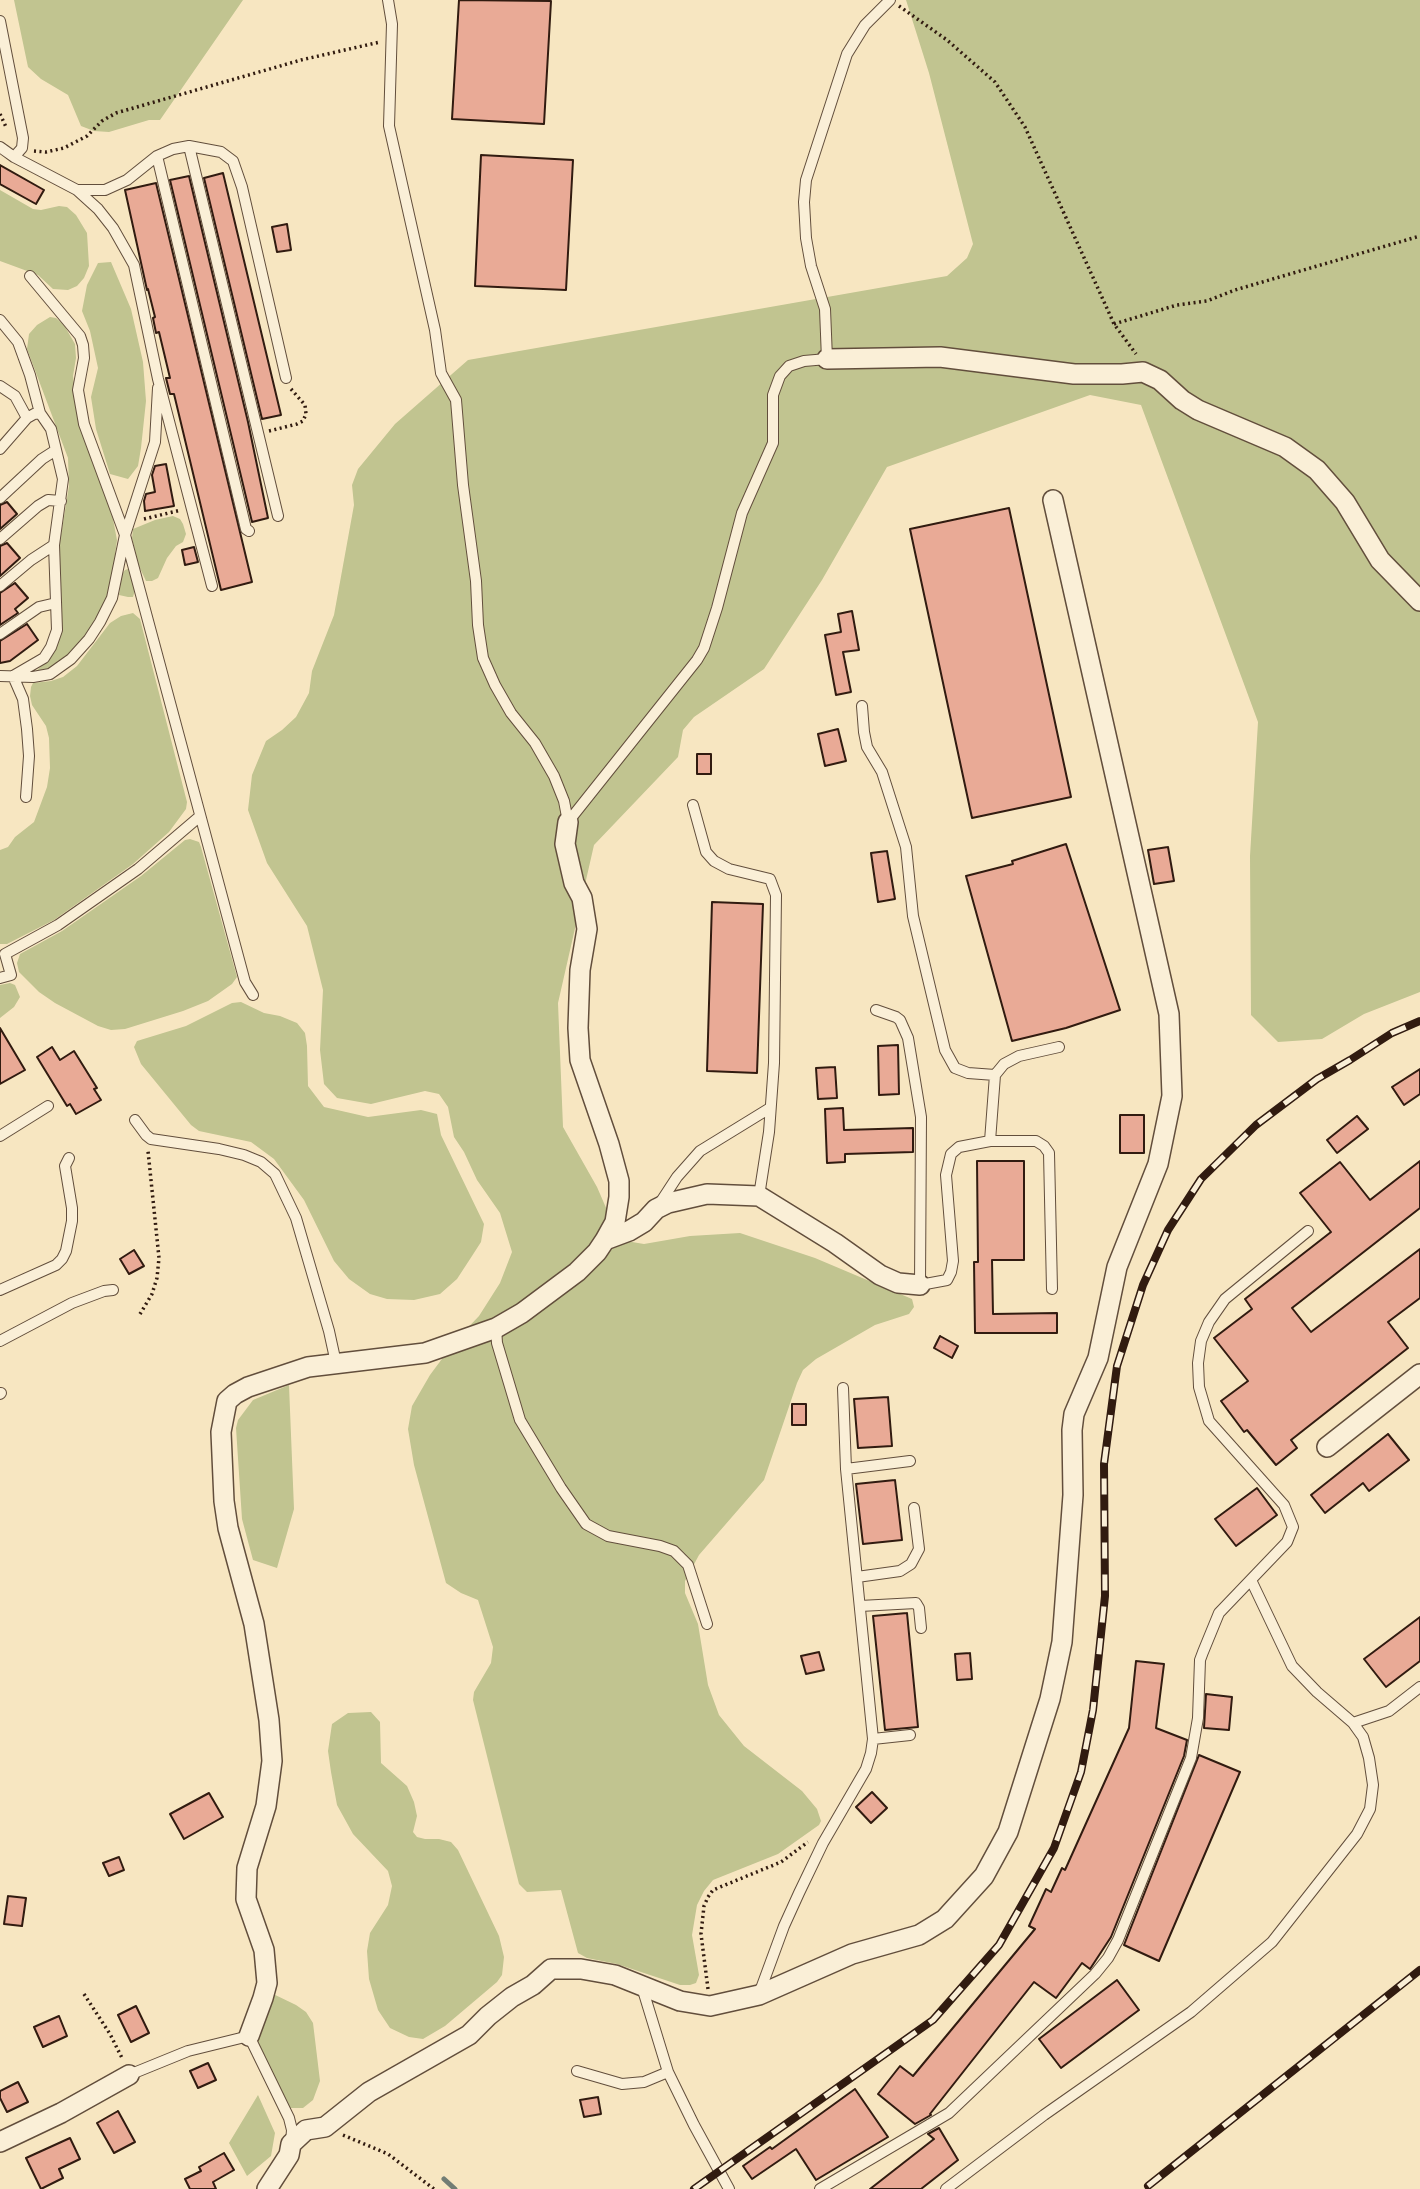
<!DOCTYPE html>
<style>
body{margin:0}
canvas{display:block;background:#f7e6c1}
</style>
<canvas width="1420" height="2189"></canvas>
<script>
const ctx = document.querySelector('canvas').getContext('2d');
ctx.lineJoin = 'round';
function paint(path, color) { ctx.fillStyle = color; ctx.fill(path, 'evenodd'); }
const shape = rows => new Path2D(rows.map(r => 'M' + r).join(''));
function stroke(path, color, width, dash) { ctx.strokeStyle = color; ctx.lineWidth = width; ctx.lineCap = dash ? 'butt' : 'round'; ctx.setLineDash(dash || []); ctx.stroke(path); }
const green = shape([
 [14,0,243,0,160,120,149,120,109,132,94,131,81,126,68,95,41,79,28,67],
 [906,0,1420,0,1420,992,1364,1014,1322,1039,1278,1042,1251,1015,1250,856,1258,722,1141,405,1090,395,887,467,822,580,764,669,694,717,683,730,678,757,594,845,558,1003,563,1127,597,1187,620,1240,644,1244,690,1236,740,1233,815,1258,912,1299,914,1307,909,1314,875,1325,816,1359,803,1370,797,1383,764,1480,699,1555,685,1581,685,1593,698,1624,708,1685,719,1715,744,1746,802,1791,817,1809,821,1821,819,1825,778,1854,713,1880,704,1891,697,1905,692,1935,699,1975,696,1983,690,1985,680,1985,617,1964,587,1958,578,1953,561,1890,527,1892,519,1884,473,1700,474,1692,491,1663,493,1647,478,1600,461,1593,446,1583,414,1465,408,1429,412,1406,430,1375,456,1340,479,1316,500,1283,512,1252,500,1213,477,1180,464,1152,454,1137,448,1107,439,1094,425,1091,371,1104,337,1098,324,1084,320,1050,323,990,307,926,267,863,248,810,252,775,266,741,282,730,296,717,309,693,312,671,334,615,354,505,352,485,358,469,395,424,468,360,947,276,967,258,973,244,929,73],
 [0,190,33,209,41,210,59,206,67,207,76,215,87,233,89,266,84,278,77,286,68,290,53,289,38,275,0,261],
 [111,262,131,309,143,362,146,401,141,448,138,466,128,479,110,474,96,429,91,397,98,368,90,331,82,311,87,285,98,263],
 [50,317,56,318,64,325,75,344,76,358,73,376,78,415,113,519,117,540,110,593,101,612,79,644,63,660,51,670,39,673,36,671,46,662,60,634,62,612,59,547,69,486,68,458,27,349,29,334,37,325],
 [173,516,180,519,183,524,186,534,183,542,176,546,167,558,158,578,152,581,146,581,138,564,132,538,133,529,155,520],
 [128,569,135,590,133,597,128,597,119,595,122,574,125,570],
 [133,613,140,619,187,802,186,809,169,832,133,864,54,920,7,944,0,944,0,850,8,847,15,837,34,822,47,787,50,768,49,738,46,726,32,705,30,696,31,687,33,683,51,681,63,677,77,666,110,623,121,616],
 [190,839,199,842,201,847,237,977,232,984,208,1001,183,1011,125,1029,111,1030,98,1026,55,1003,39,992,19,972,17,963,20,954,62,931,141,876,185,840],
 [10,983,15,985,20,997,14,1007,0,1018,0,985],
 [241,1002,264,1013,280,1016,297,1023,305,1033,307,1046,308,1086,324,1107,368,1117,421,1110,437,1114,441,1135,484,1224,481,1242,472,1256,457,1279,440,1294,414,1300,387,1299,370,1294,349,1279,334,1261,304,1200,274,1159,251,1142,199,1131,191,1125,141,1064,134,1047,137,1041,186,1026,232,1003],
 [289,1385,294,1509,277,1568,253,1560,242,1519,236,1428,238,1420,253,1400],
 [371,1712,380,1722,381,1763,407,1786,414,1802,417,1816,413,1832,417,1837,425,1839,439,1839,451,1842,458,1850,499,1936,504,1957,502,1975,497,1982,445,2026,423,2039,409,2037,390,2028,378,2010,369,1979,367,1951,370,1933,388,1905,392,1886,388,1871,353,1834,337,1805,331,1772,328,1751,332,1724,348,1713],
 [267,1991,296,2005,306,2012,313,2023,320,2081,313,2100,303,2108,288,2108,259,2054,241,2034,241,2026],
 [258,2095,275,2133,271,2156,247,2176,229,2143]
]);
const stream = shape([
 [444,2179,455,2189]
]);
const building = shape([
 [459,0,551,1,544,124,452,119,459,0],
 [481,155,573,160,566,290,475,286,481,155],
 [0,165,44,190,36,204,0,184,0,165],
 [223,173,281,415,262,419,204,178,223,173],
 [189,176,248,422,268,518,252,522,170,180,189,176],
 [156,183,252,582,221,590,174,394,170,394,166,378,170,378,159,332,156,333,153,318,155,317,148,289,147,290,125,190,156,183],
 [287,224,291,250,277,252,272,227,287,224],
 [166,464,174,506,145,511,144,501,146,494,155,492,152,475,155,466,166,464],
 [7,502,17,514,0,529,0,505,7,502],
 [1009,508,1071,797,972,818,910,529,1009,508],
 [7,543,20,558,0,576,0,546,7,543],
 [194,547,198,562,185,565,182,550,194,547],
 [15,583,28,598,15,609,18,613,0,625,0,593,15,583],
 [852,611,859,650,843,652,851,692,836,695,825,635,841,632,838,614,852,611],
 [27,624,38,640,10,661,0,663,0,641,27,624],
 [838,729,846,761,825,766,818,734,838,729],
 [697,754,711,754,711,774,697,774,697,754],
 [1066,844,1120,1010,1066,1028,1012,1041,966,876,1013,864,1012,861,1066,844],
 [1168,847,1174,881,1154,884,1148,850,1168,847],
 [887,851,895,899,878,902,871,853,887,851],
 [712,902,763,904,757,1073,707,1071,712,902],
 [0,1028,25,1070,0,1084,0,1028],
 [898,1045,899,1094,879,1095,878,1046,898,1045],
 [52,1047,60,1060,74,1051,97,1088,94,1089,101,1100,76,1114,70,1104,67,1106,37,1057,52,1047],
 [835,1067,837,1098,818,1099,816,1068,835,1067],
 [1420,1069,1420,1094,1404,1105,1392,1087,1420,1069],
 [843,1108,844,1130,913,1128,913,1152,845,1154,845,1162,827,1163,825,1109,843,1108],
 [1120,1115,1144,1115,1144,1153,1120,1153,1120,1115],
 [1357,1116,1368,1129,1337,1153,1327,1140,1357,1116],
 [977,1161,1024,1161,1024,1260,992,1260,993,1314,1057,1313,1057,1333,975,1333,974,1262,978,1262,977,1161],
 [1420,1161,1420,1208,1292,1308,1311,1332,1420,1249,1420,1298,1388,1322,1408,1348,1291,1440,1297,1448,1276,1465,1247,1430,1244,1432,1221,1401,1248,1381,1214,1338,1252,1309,1245,1299,1331,1232,1300,1193,1340,1162,1370,1200,1420,1161],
 [134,1250,144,1266,129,1274,120,1259,134,1250],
 [940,1336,958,1346,952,1358,934,1348,940,1336],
 [888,1397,892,1446,858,1448,854,1399,888,1397],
 [792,1404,806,1404,806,1425,792,1425,792,1404],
 [1388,1434,1409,1460,1369,1491,1363,1483,1325,1513,1311,1495,1388,1434],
 [895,1480,902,1540,863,1544,856,1484,895,1480],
 [1257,1488,1277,1515,1236,1546,1215,1519,1257,1488],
 [907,1613,918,1727,885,1730,873,1616,907,1613],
 [1420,1617,1420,1661,1386,1687,1364,1659,1420,1617],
 [819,1652,824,1670,806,1674,801,1656,819,1652],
 [970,1653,972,1679,957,1680,955,1654,970,1653],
 [1136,1661,1164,1664,1156,1728,1187,1740,1184,1756,1111,1937,1090,1969,1082,1963,1056,1998,1034,1982,930,2114,931,2115,915,2124,878,2094,900,2066,913,2076,1035,1929,1029,1926,1046,1889,1051,1892,1062,1868,1065,1870,1129,1728,1136,1661],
 [1206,1694,1232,1697,1229,1730,1204,1728,1206,1694],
 [1199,1755,1240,1772,1159,1961,1124,1945,1199,1755],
 [872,1792,887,1808,871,1823,856,1807,872,1792],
 [209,1793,223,1817,184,1839,170,1814,209,1793],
 [119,1857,124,1870,109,1876,103,1863,119,1857],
 [8,1896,26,1898,22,1926,4,1924,8,1896],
 [1117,1980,1139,2010,1061,2068,1039,2039,1117,1980],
 [136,2006,149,2033,131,2042,118,2015,136,2006],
 [59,2016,67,2036,43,2047,34,2027,59,2016],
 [208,2063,216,2080,198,2088,190,2071,208,2063],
 [18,2082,28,2102,7,2112,0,2098,0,2091,18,2082],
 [855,2089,888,2137,816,2180,796,2149,752,2179,743,2166,770,2147,772,2149,855,2089],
 [598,2097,601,2114,584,2117,580,2100,598,2097],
 [118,2111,135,2142,114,2153,97,2123,118,2111],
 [939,2128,958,2160,921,2189,870,2189,934,2139,928,2134,939,2128],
 [70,2138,80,2159,59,2169,63,2178,41,2189,26,2158,70,2138],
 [224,2153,234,2170,213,2182,216,2189,190,2189,185,2179,201,2171,199,2167,224,2153]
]);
const path = shape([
 [899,6,947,40,995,82,1025,127,1114,324,1136,354],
 [0,114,6,127],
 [34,151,46,152,64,148,87,136,102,121,116,113,301,60,380,42],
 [1114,324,1177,305,1207,301,1235,290,1420,236],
 [269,431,297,424,303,421,306,414,305,405,291,389],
 [144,519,181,510],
 [140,1314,152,1294,157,1278,159,1258,148,1151],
 [708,1989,701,1934,704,1906,708,1897,713,1890,781,1862,808,1842],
 [84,1994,110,2034,123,2060],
 [343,2135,388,2154,434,2189]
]);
const lane = shape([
 [388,0,392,24,389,126,435,330,441,373,456,400,463,485,476,581,478,625,483,658,495,685,511,713,535,743,554,776,564,801,568,822],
 [0,21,23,138,22,148,14,157],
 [189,146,278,516],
 [0,147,14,157,77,190,98,209,113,228,134,265,158,379,212,586],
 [157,156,246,529,249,531],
 [77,190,105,190,127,180,157,156,173,149,189,146,221,152,233,161,242,187,286,378],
 [30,276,80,336,83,345,84,358,78,390,84,424,125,535,245,982,253,995],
 [0,320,18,342,30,375,40,413,51,429,63,479,54,545,57,630,51,647,44,658,13,676,23,699,27,729,29,756,26,797],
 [0,386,15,396,27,418],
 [0,449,27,418,34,414,40,413],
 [0,498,42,459,56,450],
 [0,539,38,506,48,500,61,501],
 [0,586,31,560,54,545],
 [0,634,39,607,56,603],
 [0,676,33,677,50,674,71,659,89,639,100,622,112,598,125,535,155,442,158,388],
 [862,706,864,732,867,747,882,772,906,847,913,916,945,1050,955,1068,968,1073,995,1075],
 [693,805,706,852,714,861,729,869,770,879,776,895,774,1063,769,1132,759,1196],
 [568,822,697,660,704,648,717,608,742,513,773,443,773,395,780,376,789,366,804,361,827,359,825,309,811,266,806,238,804,202,806,180,847,54,865,25,890,0],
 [0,978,11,975,5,954,58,925,138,869,199,817],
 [876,1010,896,1017,900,1020,908,1038,921,1117,920,1285,947,1280,951,1272,953,1261,946,1175,951,1154,959,1147,990,1141,1036,1141,1044,1146,1049,1153,1052,1289],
 [135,1120,146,1135,151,1139,219,1149,244,1155,261,1162,275,1174,296,1218,329,1331,336,1363],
 [0,1136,48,1106],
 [990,1141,995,1075,1004,1064,1019,1056,1059,1047],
 [660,1203,677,1177,700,1151,770,1108],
 [0,1290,56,1265,62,1259,66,1251,72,1221,72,1208,65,1166,69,1158],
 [496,1328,497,1343,520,1420,561,1488,586,1524,608,1536,660,1546,674,1551,688,1565,707,1624],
 [0,1341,72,1303,104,1291,113,1290],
 [0,1394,1,1393],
 [846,1469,910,1461],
 [857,1577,900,1571,911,1564,919,1549,914,1508],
 [860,1606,916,1603,919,1608,921,1628],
 [1353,1723,1389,1711,1420,1687],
 [873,1739,910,1735],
 [642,1987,668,2072,694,2125,729,2189],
 [759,1994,784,1926,799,1893,823,1843,866,1769,871,1753,873,1739,846,1469,843,1388],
 [577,2071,622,2084,644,2082,668,2072],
 [129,2075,188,2051,249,2036,289,2118,292,2130,291,2143],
 [820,2189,949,2113,1095,1974,1108,1958,1118,1940,1191,1758,1198,1718,1200,1660,1203,1652,1219,1613,1287,1542,1293,1527,1284,1505,1209,1421,1199,1387,1198,1363,1201,1341,1209,1322,1225,1299,1308,1231],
 [946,2189,1044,2115,1191,2012,1272,1942,1357,1834,1370,1809,1373,1785,1369,1758,1363,1737,1353,1723,1317,1692,1292,1666,1251,1580]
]);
const street = shape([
 [827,359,940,357,1074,374,1122,374,1143,372,1160,380,1182,400,1198,410,1285,447,1317,470,1345,502,1380,560,1420,601],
 [568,822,565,844,574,883,582,898,587,929,580,970,578,1028,580,1060,609,1144,619,1181,619,1197,615,1222,605,1240],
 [1327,1447,1420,1374],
 [249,2036,263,1998,267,1983,264,1950,246,1899,247,1868,266,1806,272,1761,269,1720,254,1624,228,1528,224,1501,221,1432,227,1401,235,1394,248,1387,308,1367,425,1353,496,1328,522,1313,577,1272,597,1252,605,1240,629,1231,644,1222,656,1209,668,1203,707,1194,759,1196,835,1243,880,1275,898,1283,920,1285],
 [0,2142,61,2113,129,2075],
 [267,2189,289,2155,291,2144,306,2130,325,2127,369,2092,469,2035,488,2016,512,1997,533,1985,551,1969,581,1969,615,1975,680,2001,710,2006,759,1995,852,1954,919,1935,945,1919,984,1876,1008,1832,1050,1699,1062,1642,1073,1495,1072,1430,1074,1414,1098,1358,1117,1267,1158,1164,1172,1096,1169,1014,1053,500]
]);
const rail = shape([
 [1148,2186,1420,1970],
 [694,2189,933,2020,999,1945,1054,1848,1081,1772,1093,1710,1105,1596,1104,1464,1117,1366,1143,1285,1168,1230,1201,1179,1256,1125,1317,1079,1350,1060,1392,1033,1420,1021]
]);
paint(green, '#c1c490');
stroke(stream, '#727d74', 5);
paint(building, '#e9aa96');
stroke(building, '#311b10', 2);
stroke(lane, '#624e3c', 12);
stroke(street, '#624e3c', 22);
stroke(path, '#311b10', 3.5, [2, 3.5]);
stroke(lane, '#faefd7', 10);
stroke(street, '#faefd7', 19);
stroke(rail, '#311b10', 8);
stroke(rail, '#faefd7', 5, [16]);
</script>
